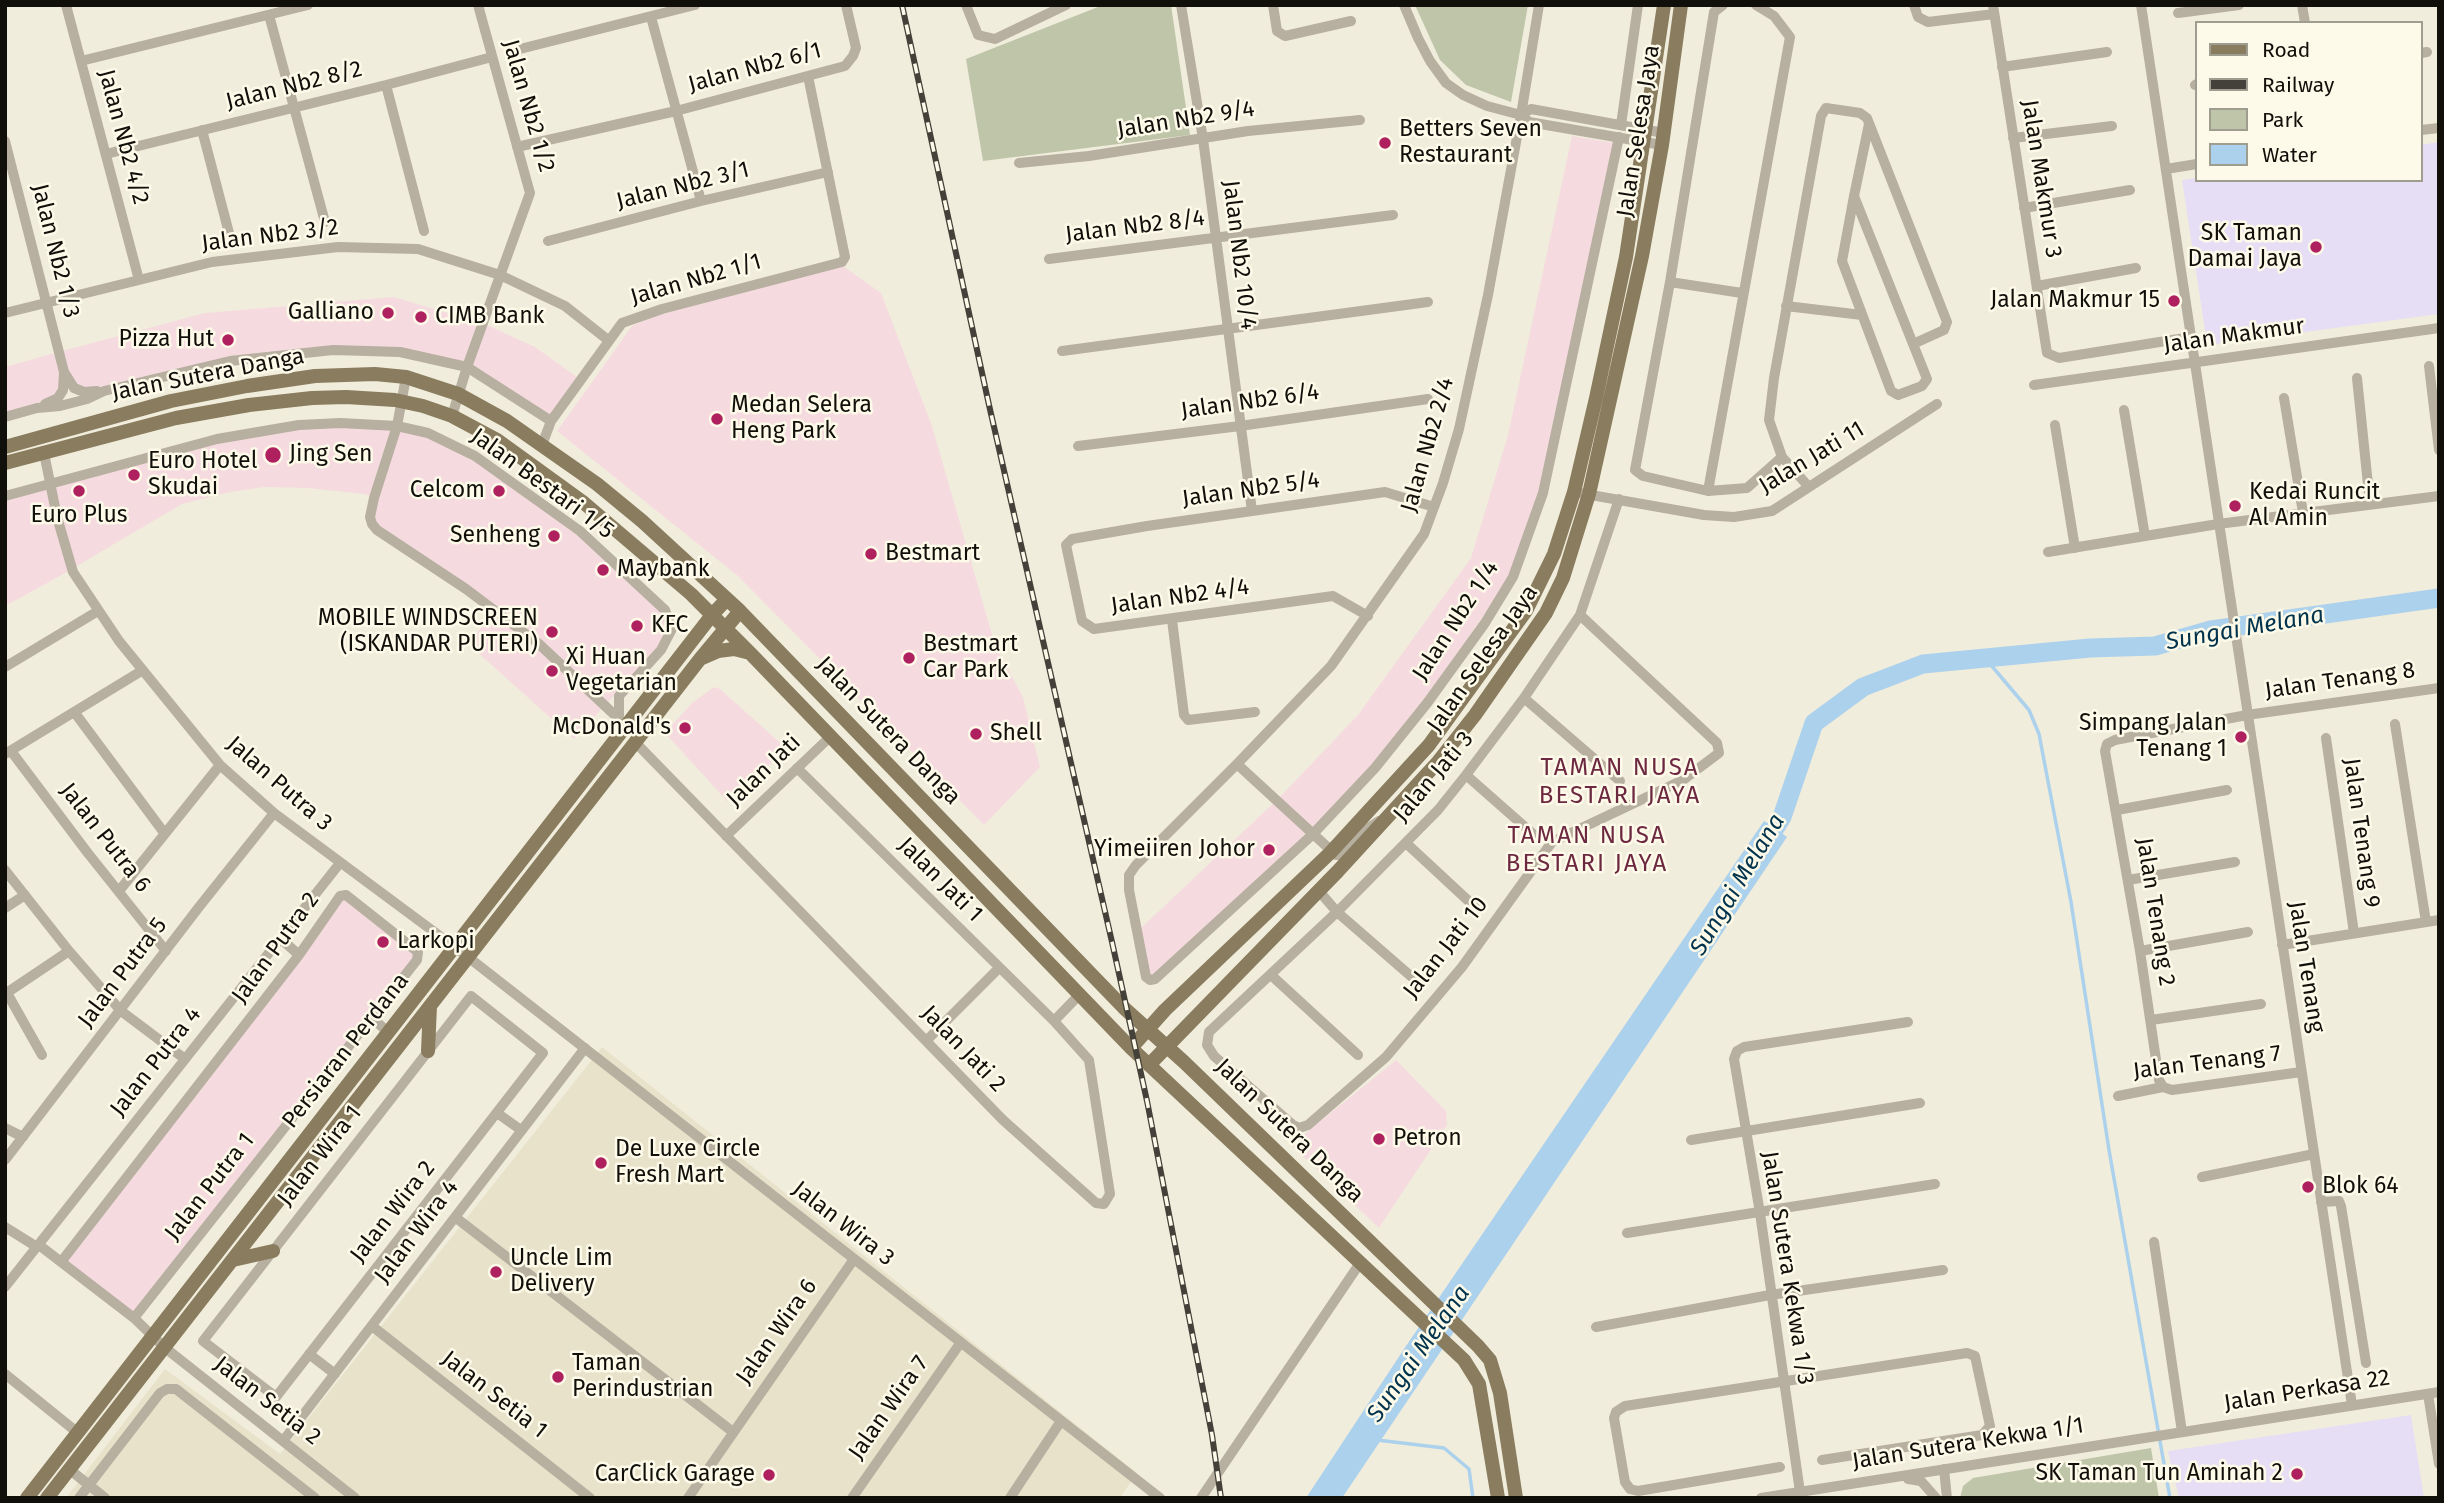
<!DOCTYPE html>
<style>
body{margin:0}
#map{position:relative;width:2444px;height:1503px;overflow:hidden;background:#f1eddc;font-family:"Fira Sans",sans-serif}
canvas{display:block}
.frame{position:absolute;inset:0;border:7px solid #110f0a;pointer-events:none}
.legend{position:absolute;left:2195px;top:21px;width:228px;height:161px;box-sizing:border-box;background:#fefae9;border:2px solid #9f9c90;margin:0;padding:9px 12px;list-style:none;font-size:21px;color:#110f0a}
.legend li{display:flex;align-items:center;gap:14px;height:35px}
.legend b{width:35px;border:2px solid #9f9c90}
</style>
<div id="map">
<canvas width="2444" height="1503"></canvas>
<div class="frame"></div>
<ul class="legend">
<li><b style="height:9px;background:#8a7c5e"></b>Road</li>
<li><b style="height:9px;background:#434139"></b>Railway</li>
<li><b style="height:19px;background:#bfc5a9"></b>Park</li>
<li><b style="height:19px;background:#acd1ec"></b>Water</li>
</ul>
</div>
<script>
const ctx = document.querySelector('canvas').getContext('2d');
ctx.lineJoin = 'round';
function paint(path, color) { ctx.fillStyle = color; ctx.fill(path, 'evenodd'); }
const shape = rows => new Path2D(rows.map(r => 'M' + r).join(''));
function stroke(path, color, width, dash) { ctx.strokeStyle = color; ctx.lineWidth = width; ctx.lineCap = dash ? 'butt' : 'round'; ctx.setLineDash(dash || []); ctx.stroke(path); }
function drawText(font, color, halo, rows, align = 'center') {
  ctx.font = font + ' "Fira Sans",sans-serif'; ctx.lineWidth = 5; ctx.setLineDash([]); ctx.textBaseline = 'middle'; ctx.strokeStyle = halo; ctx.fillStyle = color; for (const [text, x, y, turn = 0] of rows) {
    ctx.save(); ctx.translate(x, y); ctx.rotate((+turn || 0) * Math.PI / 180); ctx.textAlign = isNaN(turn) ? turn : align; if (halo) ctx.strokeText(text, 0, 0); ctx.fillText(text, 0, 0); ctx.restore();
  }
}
const commercial = shape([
 [1572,136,1614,143,1539,493,1509,579,1423,702,1371,766,1305,836,1152,977,1149,974,1141,928,1279,798,1358,715,1471,558,1508,435],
 [843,266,881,293,932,426,995,645,1023,697,1040,767,984,825,738,576,557,431,632,326,671,309],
 [394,297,487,325,535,347,577,377,550,416,471,365,333,346,106,386,84,388,77,385,67,370,62,351,205,313],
 [55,353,60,373,59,389,55,395,34,405,5,413,5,367],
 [341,427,393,430,426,437,474,459,575,532,661,612,667,629,658,648,574,739,475,650,472,644,474,637,497,607,376,524,374,518,378,497,363,494,308,488,265,487,230,492,182,504,60,576,5,606,5,500,214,443,306,428],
 [714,687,720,689,786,748,734,801,727,801,665,733,692,703],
 [338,893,422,950,136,1324,56,1262,288,963],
 [1396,1060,1446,1111,1447,1125,1379,1228,1291,1145]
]);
const built = shape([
 [602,1047,1137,1473,1120,1498,66,1498,165,1369,280,1454]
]);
const education = shape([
 [2439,142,2439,314,2216,344,2206,337,2182,180,2197,178,2197,180,2421,180,2421,145],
 [2411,1415,2424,1498,2179,1498,2168,1451]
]);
const green = shape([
 [1103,5,1171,5,1190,135,983,161,966,59],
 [1415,5,1528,5,1511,102,1466,85,1440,60],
 [2151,1448,2159,1498,1960,1498,1963,1486,1973,1478]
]);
const water = shape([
 [1764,821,1787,837,1342,1498,1306,1498,1406,1346]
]);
const stream = shape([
 [1985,658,2029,710,2039,734,2071,902,2109,1150,2170,1498],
 [1377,1440,1444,1448,1469,1469,1473,1498]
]);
const river = shape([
 [1762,849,1782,817,1814,723,1863,687,1923,664,2090,648,2155,646,2211,630,2439,598]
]);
const minor = shape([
 [66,5,139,280],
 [966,5,978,35,995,39,1066,5],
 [1181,5,1203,139,1252,511],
 [1273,5,1277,31,1285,36,1351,21],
 [1404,5,1418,38,1430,61,1446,83,1463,95,1487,106,1521,115,1529,122,1662,145],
 [1539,5,1521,115,1488,295,1459,429,1443,483,1424,534,1331,666,1237,764,1136,865,1129,875,1129,890,1146,977,1150,980,1155,979,1312,835,1375,768,1428,702,1485,623,1513,577,1543,493,1619,137],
 [1723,5,1714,12,1670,282,1635,470,1643,476,1708,491,1747,488,1782,457],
 [1914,5,1918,17,1928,22,1994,14],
 [1993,5,2047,353,2059,358,2191,337],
 [2141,5,2352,1405],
 [2302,5,2305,23],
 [2178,13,2239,5],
 [269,15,325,222],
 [651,17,701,201],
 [520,49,695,5],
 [2421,53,2427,52],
 [81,61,308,5],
 [2002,67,2107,52],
 [386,85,424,231],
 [2195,85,2197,84],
 [1521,115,1531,109,1664,133],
 [1621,125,1638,5],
 [202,130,229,233],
 [2421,130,2439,128],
 [2013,138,2112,126],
 [5,141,64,372,63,390,58,398,45,404],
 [517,147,676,111,845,66,853,56,856,48,846,5],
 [106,154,386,85,492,57],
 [1019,163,1089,156,1248,131,1360,120],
 [2166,169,2197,164],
 [1854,196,1927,379,1922,386,1898,395,1891,391,1842,261,1854,196,1869,124],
 [2024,208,2130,190],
 [548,241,701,201,828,172],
 [1049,259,1393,215],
 [1670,282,1742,293],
 [2037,286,2136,268],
 [1786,306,1862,315],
 [5,313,212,262,338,247,418,249,500,275,565,306,608,340],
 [1062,351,1428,302],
 [2429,366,2439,450],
 [64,372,74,388,84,392,97,391],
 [406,377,397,426,374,498,370,517,372,524,377,530,466,589,539,644,619,719],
 [2357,378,2370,504],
 [2034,385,2439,328],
 [2284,398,2303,513],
 [2124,410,2145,536],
 [452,416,467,367,530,193,478,5],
 [5,417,37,408,60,406,87,399,104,391,230,361,333,350,400,352,467,367,551,421],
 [2055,425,2075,548],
 [542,445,551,421,622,323,662,309,842,262,845,257,808,76],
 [1078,446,1240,426,1428,399],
 [44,453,57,517,73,572,119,641,220,765,274,813,468,957,1160,1498],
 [1809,487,1782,457,1769,420,1774,378,1821,116,1826,108,1860,113,1867,118,1947,322,1944,330,1913,344],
 [1708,491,1790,37,1774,16,1756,5],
 [1574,492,1704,515,1734,517,1772,511,1937,404],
 [5,496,217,439,299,425,340,423,397,426,428,433,475,456,580,531,665,610,672,629,661,650,619,696,619,719],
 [2048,552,2218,524,2439,496],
 [1580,615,1717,743,1719,753,1683,780,1552,842,1462,967,1386,1057,1308,1125,1299,1128,1293,1125,1214,1056,1207,1045,1209,1032,1337,912,1438,810,1466,775,1524,698,1580,615,1619,499],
 [1368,616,1333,596,1094,629,1082,621,1066,545,1072,539,1147,526,1385,492,1434,507],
 [1172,620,1184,715,1188,720,1255,712],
 [5,667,98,611],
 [1524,698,1620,781],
 [75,713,165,834],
 [2395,724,2426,922],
 [2326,738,2354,933],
 [635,742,1003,1120,1096,1203,1104,1204,1110,1194,1089,1060,1054,1021,797,768],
 [11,751,87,852,166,951],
 [5,754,143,670],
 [1237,764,1336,855,1340,855,1367,829,1379,821],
 [1466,775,1533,834],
 [2117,810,2227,790],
 [726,836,831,736],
 [1406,843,1475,907],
 [5,870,69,951,121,1011,185,1059],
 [2128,880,2235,862],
 [119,891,220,765],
 [1319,891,1337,912,1421,985],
 [5,908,25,895],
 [280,938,299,955],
 [2282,945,2439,920],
 [2140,951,2248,932],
 [1271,975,1358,1055],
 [7,993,42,1055],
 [5,994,69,951],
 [471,996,543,1053,276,1397,203,1341,471,996],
 [370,1016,389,1033],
 [2151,1020,2261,1004],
 [1054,1021,1079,995],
 [926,1041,998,969],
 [2163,1087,2159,1080,2140,951,2105,751,2107,744,2115,740,2247,715,2439,688],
 [2118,1096,2163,1087,2172,1090,2301,1072],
 [497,1113,521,1130],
 [5,1128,23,1137],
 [1691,1140,1920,1103],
 [5,1160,199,907,274,813],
 [2202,1177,2314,1154],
 [2321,1202,2339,1201,2341,1206,2366,1363],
 [455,1217,733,1432],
 [5,1227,37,1247],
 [1627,1233,1935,1184],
 [2154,1242,2182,1432],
 [39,1245,134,1318,164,1347,355,1498],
 [61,1262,299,955,340,896,346,895,418,952,417,960,134,1318],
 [5,1287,340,863],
 [372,1326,590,1498],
 [1596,1327,1770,1295,1943,1270],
 [309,1354,335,1374],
 [5,1374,78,1433],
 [2428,1394,2439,1464],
 [283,1441,585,1048],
 [1780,1467,1638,1491,1630,1489,1625,1482,1614,1418,1616,1412,1625,1406,1967,1353,1975,1356,1990,1426,1982,1435,1822,1460],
 [69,1469,105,1498],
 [1944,1469,1947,1498],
 [1908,1479,1921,1481,1936,1498],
 [1800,1492,1760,1213,1734,1059,1737,1051,1744,1047,1908,1022],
 [79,1498,160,1393,167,1389,176,1389,315,1498],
 [688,1498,854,1259],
 [852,1498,961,1342],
 [1010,1498,1061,1421],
 [1201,1498,1360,1263],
 [1761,1498,2439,1392]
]);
const major = shape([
 [5,447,171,401,247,386,315,376,375,374,406,377,458,394,507,421,597,484,642,521,740,611,1124,1008,1184,1062,1478,1346,1490,1360,1500,1393,1516,1498],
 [5,463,176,418,249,405,312,398,346,397,395,400,423,406,452,416,497,440,584,503,691,594,751,654,1131,1048,1464,1360,1479,1384,1498,1498],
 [702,658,718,651,734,649,750,653],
 [1131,1048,1165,1010,1330,853,1429,745,1526,611,1554,554,1574,492,1596,398,1626,257,1664,5],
 [428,1051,430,1006],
 [1149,1065,1338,871,1437,763,1475,715,1546,613,1563,578,1589,494,1642,256,1662,145,1681,5],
 [233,1260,273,1251],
 [27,1498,712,615,727,599],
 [47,1498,700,659,740,611]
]);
const rail = shape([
 [902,5,989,405,1112,942,1147,1101,1212,1435,1221,1498]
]);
const markers = [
 [1385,143,7,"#ae215e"],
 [2316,247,7,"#ae215e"],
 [2174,301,7,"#ae215e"],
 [388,313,7,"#ae215e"],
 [421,317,7,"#ae215e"],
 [228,340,7,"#ae215e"],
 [717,419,7,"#ae215e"],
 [273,455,9,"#ae215e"],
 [134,475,7,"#ae215e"],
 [79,491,7,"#ae215e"],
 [499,491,7,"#ae215e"],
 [2235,506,7,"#ae215e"],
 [554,536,7,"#ae215e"],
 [871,554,7,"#ae215e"],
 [603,570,7,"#ae215e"],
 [637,626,7,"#ae215e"],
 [552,632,7,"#ae215e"],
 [909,658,7,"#ae215e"],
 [552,671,7,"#ae215e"],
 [685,728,7,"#ae215e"],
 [976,734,7,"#ae215e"],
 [2241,737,7,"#ae215e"],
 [1269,850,7,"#ae215e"],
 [383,942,7,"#ae215e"],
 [1379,1139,7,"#ae215e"],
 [601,1163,7,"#ae215e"],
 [2308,1187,7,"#ae215e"],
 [496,1272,7,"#ae215e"],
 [558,1377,7,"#ae215e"],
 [2297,1474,7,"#ae215e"],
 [769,1475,7,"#ae215e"]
];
const streetNames = [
 ["Jalan Nb2 6/1",755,68,-15],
 ["Jalan Nb2 8/2",294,86,-14],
 ["Jalan Nb2 1/2",528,106,74],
 ["Jalan Nb2 9/4",1186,120,-9],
 ["Jalan Selesa Jaya",1639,131,-81],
 ["Jalan Nb2 4/2",123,137,75],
 ["Jalan Makmur 3",2041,179,81],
 ["Jalan Nb2 3/1",683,186,-14],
 ["Jalan Nb2 8/4",1135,227,-7],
 ["Jalan Nb2 3/2",270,236,-7],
 ["Jalan Nb2 1/3",55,251,76],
 ["Jalan Nb2 10/4",1239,255,83],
 ["Jalan Nb2 1/1",696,280,-16],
 ["Jalan Makmur",2234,336,-8],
 ["Jalan Sutera Danga",208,375,-11],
 ["Jalan Nb2 6/4",1250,402,-8],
 ["Jalan Nb2 2/4",1428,445,-74],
 ["Jalan Jati 11",1812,458,-31],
 ["Jalan Bestari 1/5",542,484,36],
 ["Jalan Nb2 5/4",1251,490,-8],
 ["Jalan Nb2 4/4",1180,597,-8],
 ["Jalan Nb2 1/4",1456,621,-57],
 ["Jalan Selesa Jaya",1483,659,-55],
 ["Jalan Tenang 8",2340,681,-8],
 ["Jalan Sutera Danga",888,731,46],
 ["Jalan Jati",764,771,-44],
 ["Jalan Jati 3",1434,777,-50],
 ["Jalan Putra 3",279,784,41],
 ["Jalan Tenang 9",2361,833,82],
 ["Jalan Putra 6",105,838,52],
 ["Jalan Jati 1",940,880,45],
 ["Jalan Tenang 2",2155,912,81],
 ["Jalan Putra 2",276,948,-54],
 ["Jalan Jati 10",1446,948,-52],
 ["Jalan Tenang",2306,967,81],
 ["Jalan Putra 5",123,973,-53],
 ["Jalan Jati 2",963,1049,46],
 ["Persiaran Perdana",346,1051,-52],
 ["Jalan Putra 4",156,1062,-52],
 ["Jalan Tenang 7",2207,1063,-7],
 ["Jalan Sutera Danga",1289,1131,44],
 ["Jalan Wira 1",320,1156,-52],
 ["Jalan Putra 1",210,1187,-52],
 ["Jalan Wira 2",393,1212,-52],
 ["Jalan Wira 3",843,1224,38],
 ["Jalan Wira 4",417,1232,-53],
 ["Jalan Sutera Kekwa 1/3",1787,1268,81],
 ["Jalan Wira 6",777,1332,-55],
 ["Jalan Perkasa 22",2307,1391,-9],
 ["Jalan Setia 1",494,1395,38],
 ["Jalan Setia 2",267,1401,38],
 ["Jalan Wira 7",889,1408,-55],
 ["Jalan Sutera Kekwa 1/1",1968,1444,-9]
];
const poiNames = [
 ["Betters Seven",1399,130],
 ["Restaurant",1399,156],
 ["SK Taman",2302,234,"right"],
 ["Damai Jaya",2302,260,"right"],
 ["Jalan Makmur 15",2160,301,"right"],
 ["Galliano",374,313,"right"],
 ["CIMB Bank",435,317],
 ["Pizza Hut",214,340,"right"],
 ["Medan Selera",731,406],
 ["Heng Park",731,432],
 ["Jing Sen",289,455],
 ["Euro Hotel",148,462],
 ["Skudai",148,488],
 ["Celcom",485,491,"right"],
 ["Kedai Runcit",2249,493],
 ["Al Amin",2249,519],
 ["Euro Plus",79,516,"center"],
 ["Senheng",540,536,"right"],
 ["Bestmart",885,554],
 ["Maybank",617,570],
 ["MOBILE WINDSCREEN",538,619,"right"],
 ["(ISKANDAR PUTERI)",538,645,"right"],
 ["KFC",651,626],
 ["Bestmart",923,645],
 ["Car Park",923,671],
 ["Xi Huan",566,658],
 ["Vegetarian",566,684],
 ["Simpang Jalan",2227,724,"right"],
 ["Tenang 1",2227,750,"right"],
 ["McDonald's",671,728,"right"],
 ["Shell",990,734],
 ["Yimeiiren Johor",1255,850,"right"],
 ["Larkopi",397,942],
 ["Petron",1393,1139],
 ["De Luxe Circle",615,1150],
 ["Fresh Mart",615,1176],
 ["Blok 64",2322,1187],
 ["Uncle Lim",510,1259],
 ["Delivery",510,1285],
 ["Taman",572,1364],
 ["Perindustrian",572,1390],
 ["SK Taman Tun Aminah 2",2283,1474,"right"],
 ["CarClick Garage",755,1475,"right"]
];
const waterNames = [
 ["Sungai Melana",2245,629,-10],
 ["Sungai Melana",1738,885,-59],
 ["Sungai Melana",1419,1354,-55]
];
const neighbourhoodNames = [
 ["TAMAN NUSA",1620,768],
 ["BESTARI JAYA",1620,796],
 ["TAMAN NUSA",1587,836],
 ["BESTARI JAYA",1587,864]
];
paint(commercial, '#f5dbdf');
paint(built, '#e8e2ca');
paint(education, '#e6def4');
paint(green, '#bfc5a9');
paint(water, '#acd1ec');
stroke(stream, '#acd1ec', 3.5);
stroke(river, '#acd1ec', 19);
stroke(minor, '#b7af9f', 10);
stroke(major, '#8a7c5e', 14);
stroke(rail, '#434139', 6);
stroke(rail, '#fefae9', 3.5, [10]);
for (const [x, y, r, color] of markers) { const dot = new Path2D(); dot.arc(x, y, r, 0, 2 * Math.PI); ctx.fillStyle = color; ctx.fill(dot); stroke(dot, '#fefae9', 2.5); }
drawText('23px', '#110f0a', '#fefae9', streetNames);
drawText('23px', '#110f0a', '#fefae9', poiNames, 'left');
drawText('italic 24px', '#01334d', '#fefae9', waterNames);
ctx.letterSpacing = '2px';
drawText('24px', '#6c2840', '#fefae9', neighbourhoodNames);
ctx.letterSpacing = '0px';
</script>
